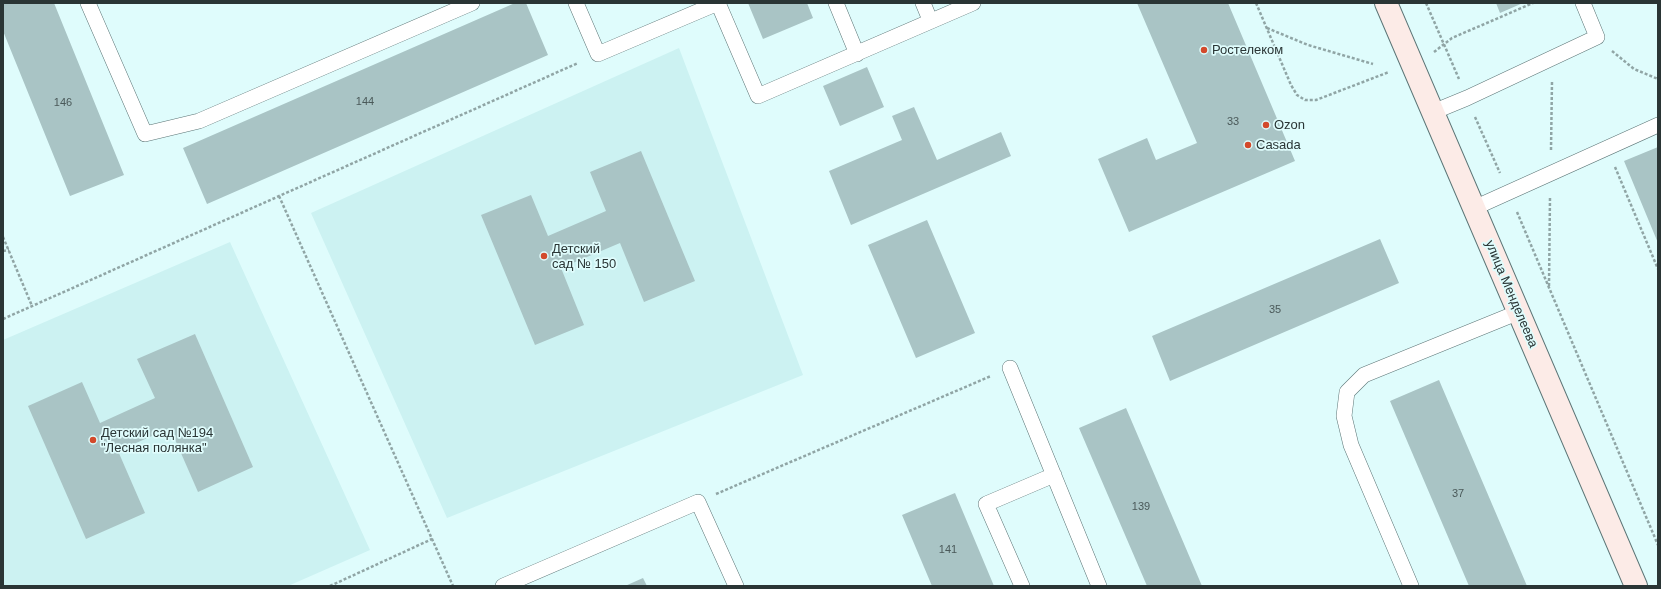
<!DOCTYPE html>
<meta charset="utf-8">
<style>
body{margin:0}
#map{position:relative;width:1661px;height:589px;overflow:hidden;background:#dffcfc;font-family:Helvetica,sans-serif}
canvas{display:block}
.frame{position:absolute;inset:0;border:4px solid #2a3535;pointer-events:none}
</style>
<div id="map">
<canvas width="1661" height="589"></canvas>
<div class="frame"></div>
</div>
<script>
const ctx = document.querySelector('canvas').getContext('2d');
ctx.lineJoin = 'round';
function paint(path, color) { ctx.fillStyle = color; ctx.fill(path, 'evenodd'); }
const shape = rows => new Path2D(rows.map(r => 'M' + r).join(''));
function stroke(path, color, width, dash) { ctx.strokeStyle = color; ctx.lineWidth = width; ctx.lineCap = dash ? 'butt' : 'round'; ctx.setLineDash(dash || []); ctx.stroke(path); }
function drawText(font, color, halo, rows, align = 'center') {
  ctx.font = font + ' Helvetica,sans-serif'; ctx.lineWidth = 3.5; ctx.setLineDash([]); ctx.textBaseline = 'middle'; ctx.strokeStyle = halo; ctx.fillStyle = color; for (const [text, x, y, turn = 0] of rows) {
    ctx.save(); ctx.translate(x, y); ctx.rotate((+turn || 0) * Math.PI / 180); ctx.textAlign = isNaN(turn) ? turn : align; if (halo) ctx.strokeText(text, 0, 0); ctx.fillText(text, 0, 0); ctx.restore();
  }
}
const built = shape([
 [679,48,803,375,447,518,311,213],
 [230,242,370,550,288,586,3,586,3,340]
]);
const building = shape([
 [3,3,54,3,124,175,70,196,3,31],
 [515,3,526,3,548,55,207,204,183,148],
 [748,3,807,3,813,18,763,39],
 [1137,3,1228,3,1295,161,1129,232,1098,159,1147,138,1156,160,1197,143],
 [1496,3,1523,3,1500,13],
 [867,67,884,107,840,126,823,86],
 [914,107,937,160,1001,132,1011,156,851,225,829,171,902,140,892,116],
 [1658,147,1658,243,1624,161],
 [641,151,695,281,644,302,620,243,561,268,584,325,535,345,481,215,531,195,548,236,606,211,590,172],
 [927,220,975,333,916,358,868,245],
 [1380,239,1399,283,1170,381,1152,336],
 [195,334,253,467,198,492,170,428,118,451,145,513,86,539,28,406,82,382,100,423,155,398,137,359],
 [1439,380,1527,586,1469,586,1390,401],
 [1126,408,1202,586,1147,586,1079,428],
 [955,493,994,586,932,586,902,515],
 [643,578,647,586,625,586]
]);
const path = shape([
 [1256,3,1291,85,1297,95,1305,100,1316,100,1389,72],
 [1426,3,1459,79],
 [1267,28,1308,45,1373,64],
 [1612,51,1634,69,1658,79],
 [1434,52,1452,38,1533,3],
 [1475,117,1500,173],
 [1551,150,1552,81],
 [1615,167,1658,269],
 [279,196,453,586],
 [1517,212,1658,545],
 [3,237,32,306],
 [3,251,9,250],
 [1549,286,1550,197],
 [3,319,578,63],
 [716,494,991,376],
 [330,586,432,539]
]);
const lane = shape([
 [88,3,145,134,199,121,472,3],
 [576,3,598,54,718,3,758,96,973,3],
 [836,3,857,54],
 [923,3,930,20],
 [1433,112,1467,98,1597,37,1583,3],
 [1474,208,1658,125],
 [1010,368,1099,586],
 [503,586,698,502,736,586],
 [1022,586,986,504,1054,475],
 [1411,586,1351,445,1344,416,1347,392,1364,375,1519,312]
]);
const secondary = shape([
 [1386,3,1636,586]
]);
const markers = [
 [1204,50,4,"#d3492b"],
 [1266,125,4,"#d3492b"],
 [1248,145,4,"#d3492b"],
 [544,256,4,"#d3492b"],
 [93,440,4,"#d3492b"]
];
const numberNames = [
 ["144",365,102],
 ["146",63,103],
 ["33",1233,122],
 ["35",1275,310],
 ["37",1458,494],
 ["139",1141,507],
 ["141",948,550]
];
const poiNames = [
 ["Ростелеком",1212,50],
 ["Ozon",1274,125],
 ["Casada",1256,145],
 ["Детский",552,249],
 ["сад № 150",552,264],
 ["Детский сад №194",101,433],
 ["\"Лесная полянка\"",101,448]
];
const streetNames = [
 ["улица Менделеева",1511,294,67]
];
paint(built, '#ccf2f2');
paint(building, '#a9c4c5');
stroke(lane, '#5c7576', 16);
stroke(secondary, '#5c7576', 24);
stroke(path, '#90a5a5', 2.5, [3, 2]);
stroke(lane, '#fff', 15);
stroke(secondary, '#fcebe7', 22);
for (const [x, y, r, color] of markers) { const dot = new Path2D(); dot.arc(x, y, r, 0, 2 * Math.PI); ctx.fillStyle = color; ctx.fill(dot); stroke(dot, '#dffcfc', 1.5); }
drawText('11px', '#4a5959', null, numberNames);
drawText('13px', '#2a3535', '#dffcfc', poiNames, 'left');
drawText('13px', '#2a3535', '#dffcfc', streetNames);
</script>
